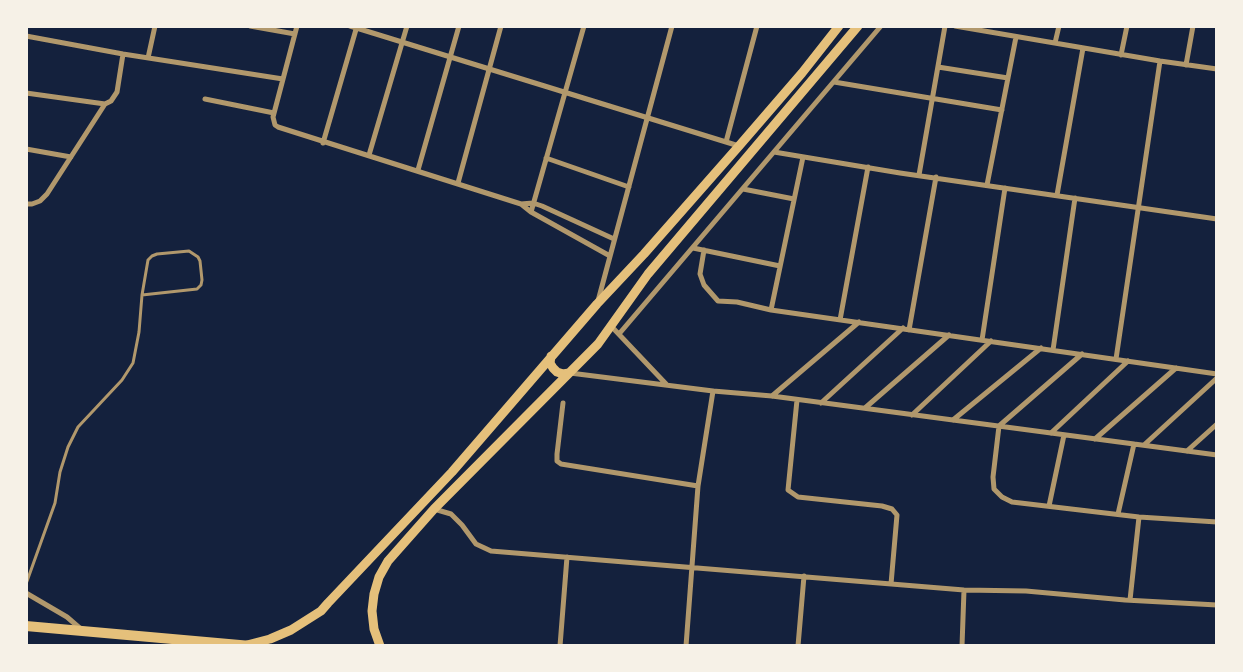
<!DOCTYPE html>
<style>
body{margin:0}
#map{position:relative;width:1243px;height:672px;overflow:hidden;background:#14213d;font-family:"Playfair Display",serif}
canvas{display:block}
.frame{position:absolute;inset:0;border:28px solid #f6f1e7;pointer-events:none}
</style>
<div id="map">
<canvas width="1243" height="672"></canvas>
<div class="frame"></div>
</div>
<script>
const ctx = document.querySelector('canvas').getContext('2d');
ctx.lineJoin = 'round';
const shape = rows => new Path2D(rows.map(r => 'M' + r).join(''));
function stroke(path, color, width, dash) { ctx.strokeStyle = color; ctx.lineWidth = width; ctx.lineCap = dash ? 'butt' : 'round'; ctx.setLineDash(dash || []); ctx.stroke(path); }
const service = shape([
 [26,584,55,503,60,472,68,447,78,427,122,380,133,363,139,332,142,295,148,260,152,256,157,254,189,251,198,257,200,261,202,280,201,285,197,289,142,295]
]);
const minor = shape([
 [250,26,295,34],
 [297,26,273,117,275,125,278,127,521,204,533,203,542,206,614,239],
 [350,26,739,146],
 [955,26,1160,61,1217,69],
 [26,36,123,54,283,79],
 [1055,43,1059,26],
 [1121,55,1127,26],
 [148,58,155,26],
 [1186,65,1193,26],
 [938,67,1008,78],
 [834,82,1002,110],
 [26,93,105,104,47,194,40,201,32,204,26,204],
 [205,99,274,113],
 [105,104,111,101,117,92,123,54],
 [726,142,757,26],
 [323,143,357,26],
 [26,149,71,157],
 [774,152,900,173,1217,219],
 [369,155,407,26],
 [546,158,629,187],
 [418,170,459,26],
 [919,175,945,26],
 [458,183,501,26],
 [987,185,1016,37],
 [743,189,794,199],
 [1057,195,1083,48],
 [521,204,531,212,610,256],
 [531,212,584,26],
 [693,248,780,266],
 [704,250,700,274,704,285,718,301,737,302,771,310,1217,374],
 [598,301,672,26],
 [771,310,803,157],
 [840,320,868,167],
 [612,327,667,385],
 [909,330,936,177],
 [619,334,881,26],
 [982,340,1005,188],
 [1053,350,1075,198],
 [1082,354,999,426,993,477,994,489,1002,497,1012,502,1139,517,1217,522],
 [1116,359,1160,61],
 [570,373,713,391,772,396,1217,455],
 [772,396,859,322],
 [797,400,788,490,798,497,882,506,892,509,897,515,891,584],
 [563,403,557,454,557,461,561,464,698,486],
 [821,403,903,328],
 [865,408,949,335],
 [912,415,991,341],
 [953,420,1041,348],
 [1051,433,1128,361],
 [1095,439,1176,368],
 [1144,445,1217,378],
 [1187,451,1217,424],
 [1049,506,1064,435],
 [434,509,451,514,462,525,476,544,491,551,964,590,1026,591,1125,600,1217,605],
 [1118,514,1134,444],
 [26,593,67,617,82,630],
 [1130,600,1139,517],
 [560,646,567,557],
 [686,646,698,486,713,391],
 [798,646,804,576],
 [962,646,964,590]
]);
const secondary = shape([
 [551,356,550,363,553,368,557,372,563,374,569,373],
 [247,645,270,639,291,630,321,611,328,603,452,472,597,304,644,254,739,146,802,73,839,26],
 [380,646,374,629,372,611,374,594,379,577,388,561,434,509,598,344,648,274,858,26]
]);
const primary = shape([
 [26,626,251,646]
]);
stroke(service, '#b1986c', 3);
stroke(minor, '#b1986c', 5);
stroke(secondary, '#e5c07b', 9);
stroke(primary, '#e5c07b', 10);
</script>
